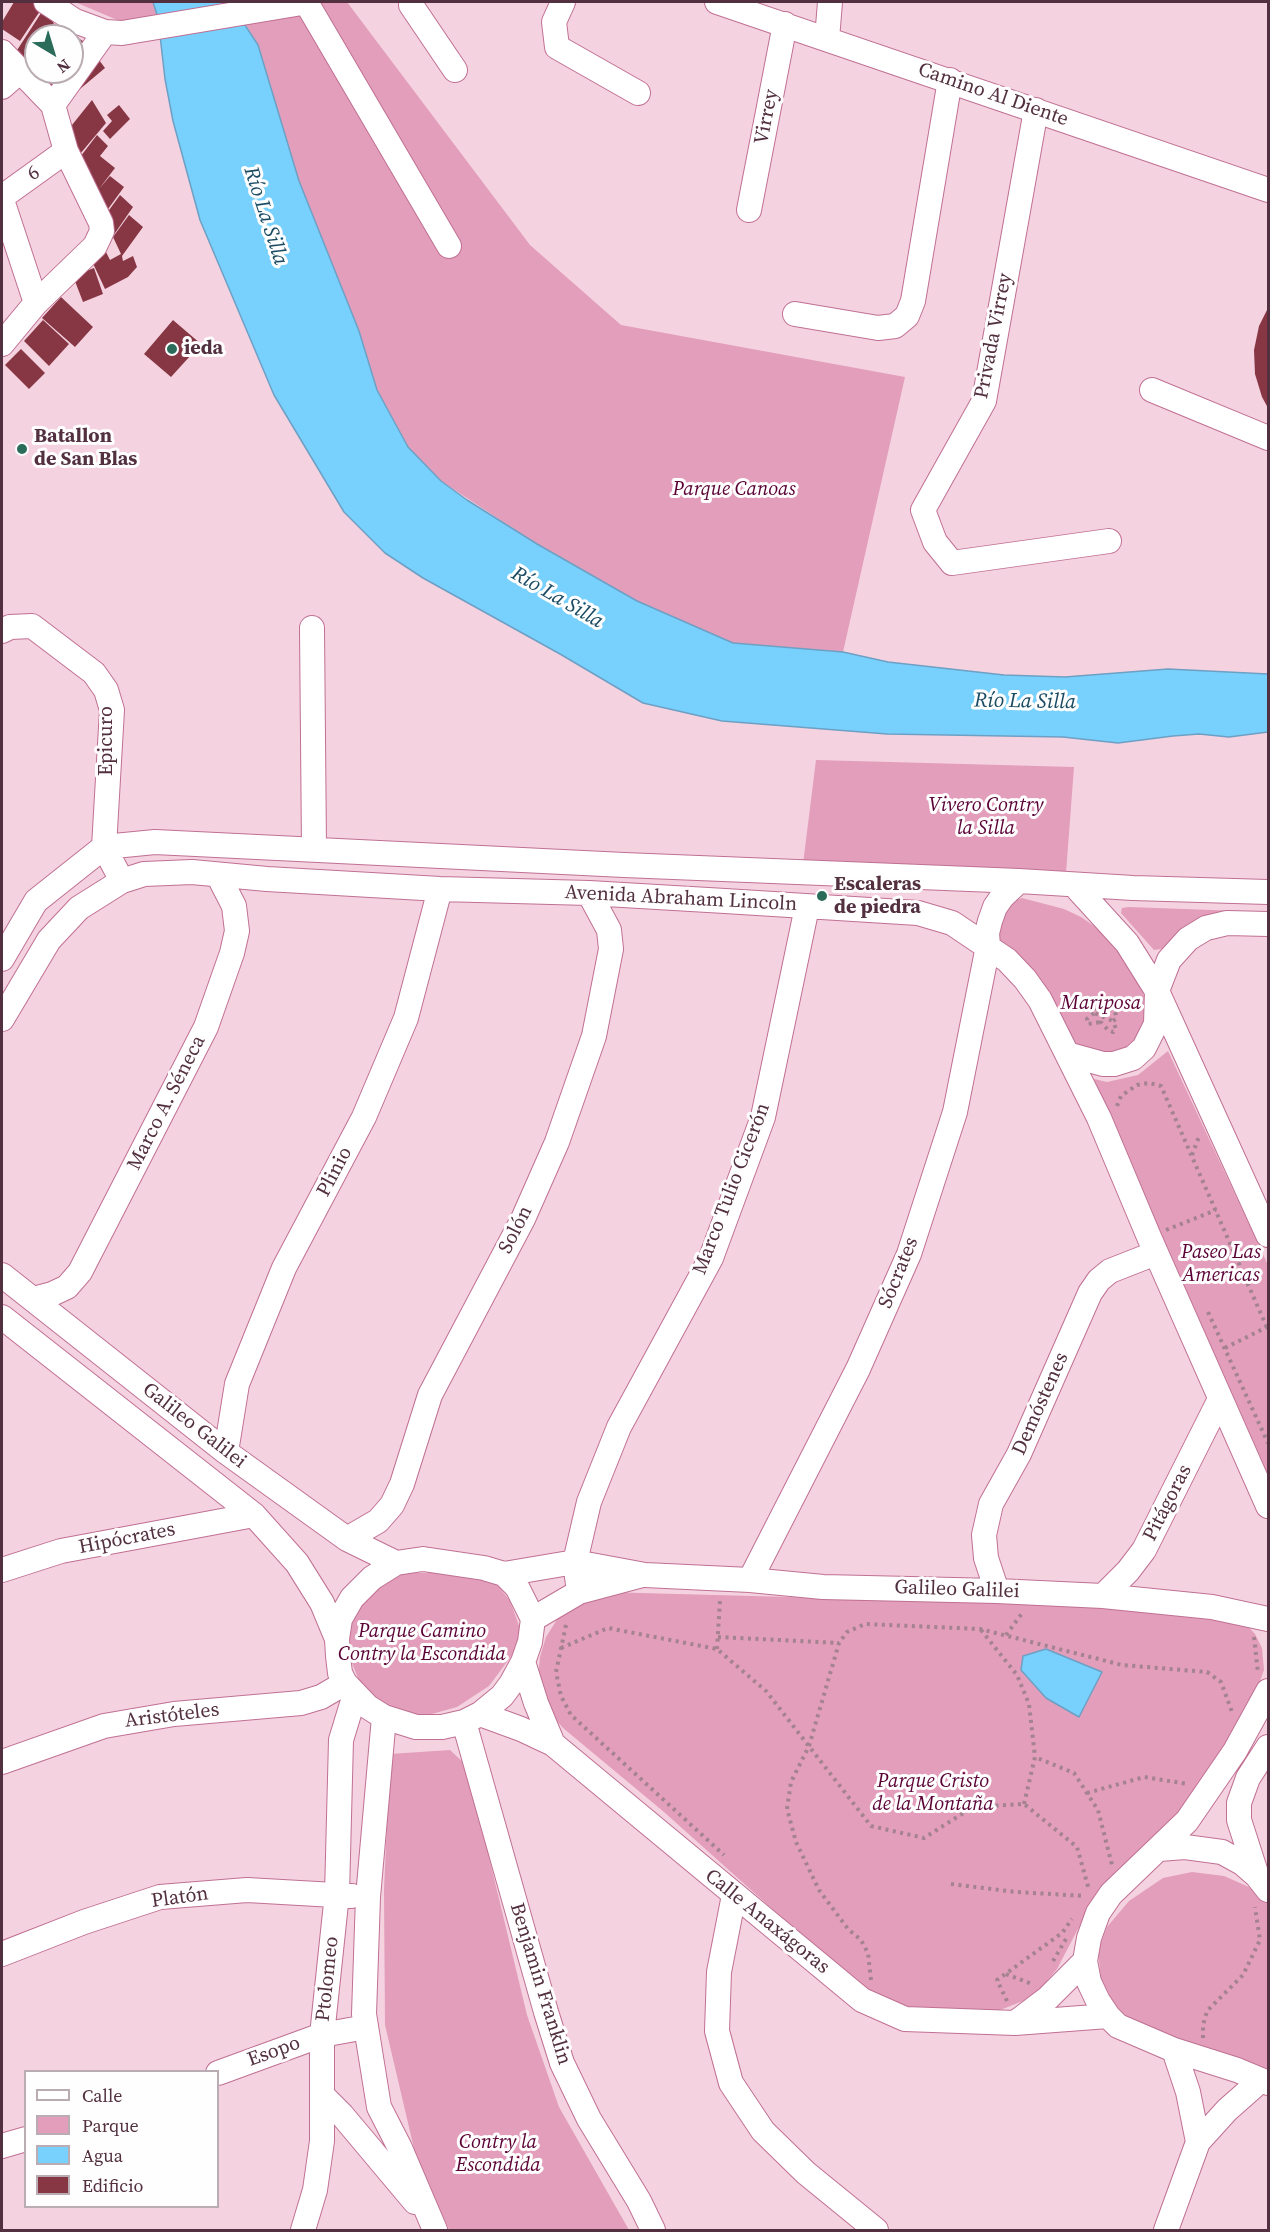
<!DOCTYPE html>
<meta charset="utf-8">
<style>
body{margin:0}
#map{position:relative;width:1270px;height:2232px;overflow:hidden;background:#f5d2e0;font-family:"Source Serif 4",serif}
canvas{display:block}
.frame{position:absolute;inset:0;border:3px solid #52303f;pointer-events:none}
.legend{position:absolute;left:24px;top:2070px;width:195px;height:138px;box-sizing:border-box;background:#fefefe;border:2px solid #b9acb2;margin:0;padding:8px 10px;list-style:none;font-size:18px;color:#52303f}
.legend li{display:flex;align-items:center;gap:12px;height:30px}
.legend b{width:30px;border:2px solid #b9acb2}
.north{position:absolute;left:24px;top:24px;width:60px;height:60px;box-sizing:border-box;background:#fefefe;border:2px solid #b9acb2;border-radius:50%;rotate:142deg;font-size:16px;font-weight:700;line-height:24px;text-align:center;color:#52303f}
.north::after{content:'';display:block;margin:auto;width:21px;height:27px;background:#2b6b59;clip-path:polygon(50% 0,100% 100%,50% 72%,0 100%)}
</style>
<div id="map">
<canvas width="1270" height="2232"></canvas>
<div class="frame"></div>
<ul class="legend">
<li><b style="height:8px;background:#fff"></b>Calle</li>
<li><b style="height:16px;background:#e29eba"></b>Parque</li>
<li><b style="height:16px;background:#78d0fd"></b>Agua</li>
<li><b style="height:16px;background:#873744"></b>Edificio</li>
</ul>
<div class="north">N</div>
</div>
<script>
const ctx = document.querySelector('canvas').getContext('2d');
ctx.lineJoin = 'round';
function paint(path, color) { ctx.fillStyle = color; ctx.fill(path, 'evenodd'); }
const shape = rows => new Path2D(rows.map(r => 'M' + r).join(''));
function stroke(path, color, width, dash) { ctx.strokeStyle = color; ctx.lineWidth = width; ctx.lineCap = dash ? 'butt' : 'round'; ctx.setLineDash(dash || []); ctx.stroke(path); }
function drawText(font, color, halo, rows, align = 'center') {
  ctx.font = font + ' "Source Serif 4",serif'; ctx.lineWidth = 6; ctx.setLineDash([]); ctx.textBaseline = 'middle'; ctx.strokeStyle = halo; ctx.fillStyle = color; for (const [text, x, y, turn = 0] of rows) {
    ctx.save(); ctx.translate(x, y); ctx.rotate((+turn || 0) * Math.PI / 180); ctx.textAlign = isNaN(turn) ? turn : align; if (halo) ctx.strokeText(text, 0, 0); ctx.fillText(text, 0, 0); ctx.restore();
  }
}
const green = shape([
 [75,2,347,2,530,245,621,325,905,377,843,652,733,643,688,624,637,601,591,576,537,544,441,481,408,447,377,390,359,331,299,181,258,45,233,3,122,22],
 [816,760,1074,767,1066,873,803,864],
 [1022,898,1064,909,1081,917,1097,928,1122,954,1139,981,1150,1014,1143,1036,1122,1056,1076,1047,1001,945,995,928,1006,904],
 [1129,907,1268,912,1268,919,1198,922,1161,949,1154,950,1121,913,1122,908],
 [1168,1051,1268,1265,1268,1483,1094,1079,1107,1082,1138,1075],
 [398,1573,451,1573,496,1583,510,1601,524,1639,489,1686,457,1707,421,1717,387,1709,364,1693,350,1658,350,1623,367,1593],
 [603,1592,1201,1608,1243,1621,1255,1634,1262,1648,1264,1670,1257,1689,1212,1766,1184,1807,1090,1906,1057,1969,1040,1989,1023,2001,995,2012,914,2014,866,1993,664,1812,563,1728,550,1713,538,1677,540,1657,546,1637,558,1618],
 [450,1750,467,1766,527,2015,559,2107,629,2230,449,2230,416,2157,385,2025,384,1890,390,1754],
 [1192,1872,1224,1876,1249,1887,1268,1904,1268,2075,1133,2022,1114,2004,1101,1979,1098,1951,1107,1927,1129,1901,1163,1878]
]);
const water = shape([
 [153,2,230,2,258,45,299,181,359,331,377,390,408,447,441,481,467,500,537,544,637,601,733,643,843,652,888,662,1004,675,1065,677,1168,669,1268,674,1268,732,1229,737,1199,734,1173,736,1118,743,1063,737,887,734,722,721,643,703,560,654,423,578,385,553,344,512,274,395,200,220,173,121,165,79,158,18,153,2],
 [1046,1649,1102,1672,1079,1717,1046,1698,1021,1670,1023,1656,1046,1649]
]);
const building = shape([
 [14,2,32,2,42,8,20,41,2,29,2,22],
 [43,10,56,18,53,23,72,36,36,36,36,47,23,66,12,58],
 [75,36,92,47,65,83,57,76,56,77,64,85,52,98,21,71,36,51,36,72,72,72,72,41],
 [93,52,105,68,80,89,73,79],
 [92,100,106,123,75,160,64,135],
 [119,105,130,119,110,139,103,131,112,121,107,115],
 [97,135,108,146,100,156,115,168,99,189,110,176,124,187,103,216,85,178,91,169,84,177,77,161],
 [120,195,133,207,113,236,104,217],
 [129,215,143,227,122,256,123,261,133,256,137,267,128,277,105,289,90,257,105,250,110,260,121,254,113,237],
 [94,268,103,294,83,302,73,276],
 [61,297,93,327,75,347,42,318],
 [1268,308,1268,408,1262,397,1255,374,1254,350,1259,326],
 [43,320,69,344,49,366,24,341],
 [173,320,201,344,171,377,144,354],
 [21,349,45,373,29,389,5,365]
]);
const path = shape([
 [1109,1009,1114,1010,1116,1015,1116,1019,1113,1021,1116,1029,1113,1032,1108,1030,1101,1022,1105,1010,1109,1009],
 [1105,1010,1102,1004,1096,1006,1093,1010,1094,1013,1113,1021],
 [1094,1013,1087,1019,1088,1024,1101,1022],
 [1117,1106,1121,1096,1137,1085,1149,1083,1161,1086,1268,1330],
 [1192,1155,1200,1134],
 [1166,1230,1216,1210],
 [1208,1312,1268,1443],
 [1225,1348,1267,1327],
 [566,1625,556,1672,561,1696,571,1715,724,1855],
 [981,1630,1017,1675,1029,1704,1035,1757],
 [1006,1635,1023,1612],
 [718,1637,839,1643],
 [1254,1637,1258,1673],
 [561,1648,608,1628,717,1649,766,1691,871,1826,924,1838,973,1807,1024,1804,1077,1847,1089,1890],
 [717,1649,720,1600],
 [1087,1793,1144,1777,1188,1784],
 [1024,1804,1035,1757,1074,1773,1098,1810,1112,1865],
 [951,1884,1016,1892,1085,1896],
 [1053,1961,1066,1939],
 [1006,1974,1032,1984],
 [871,1980,868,1953,861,1940,848,1929,819,1890,796,1842,787,1809,791,1782,809,1746,839,1643,847,1632,865,1624,980,1629,1122,1665,1207,1672,1221,1682,1232,1712],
 [1007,2001,997,1980,1062,1933,1072,1919],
 [1203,2038,1203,2025,1207,2011,1243,1975,1260,1940,1255,1907]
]);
const minor = shape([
 [46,2,75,21,105,32,122,33,296,4,298,2],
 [306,2,449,246],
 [412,2,411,5,455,70],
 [563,2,554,22,557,47,638,93],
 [717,2,1268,190],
 [827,39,830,2],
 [2,52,53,105,66,151,101,223,102,231,95,246,36,303,2,344],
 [2,87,19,72],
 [53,105,105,32],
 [1036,110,984,401,923,510,935,542,952,563,1109,541],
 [2,197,66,151],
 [2,200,36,303],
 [749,210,785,24],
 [795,314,878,328,895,326,907,316,913,301,950,80],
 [1152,390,1268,438],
 [312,628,314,849],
 [2,631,10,627,32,626,94,673,106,690,112,710,104,847,122,881],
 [1074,885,1127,943,1157,991,1268,1235],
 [2,959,36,901,104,847,155,842,624,865,1019,881,1133,888,1268,892],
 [2,1019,49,940,79,908,122,881,144,874,192,872,267,879,440,889,589,893,725,901,918,913,952,923,1007,960,1025,979,1040,1000,1099,1118,1149,1237,1268,1506],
 [1067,1054,1103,1064,1114,1064,1133,1058,1144,1048,1156,1024,1157,991,1169,960,1188,939,1206,928,1227,923,1268,924],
 [2,1275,226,1452,347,1539,396,1563],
 [33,1299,52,1294,67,1287,80,1272,206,1027,232,953,237,931,234,906,218,875],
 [2,1317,254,1515,297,1563,322,1603,337,1639],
 [226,1452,237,1384,284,1268,364,1117,406,1018,440,889],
 [347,1539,378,1521,392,1505,402,1484,430,1395,523,1219,557,1142,594,1036,611,949,609,930,589,893],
 [423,1559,484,1568,504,1574,517,1587,533,1619,530,1642,523,1662,511,1684,502,1696,480,1714,464,1722,442,1727,416,1727,384,1717,368,1707,345,1683,340,1673,338,1656,337,1639,340,1619,352,1598,372,1578,396,1563,423,1559],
 [2,1570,61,1551,254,1515],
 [504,1574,575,1562,645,1575,750,1580,823,1587,997,1591,1103,1596,1212,1607,1268,1619],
 [750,1580,858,1369,909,1254,955,1112,988,946,987,933,990,921,995,907,1002,897,1019,881],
 [997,1591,986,1558,984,1535,991,1504,1019,1454,1090,1293,1099,1280,1110,1271,1156,1253],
 [579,1592,575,1562,589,1502,619,1427,711,1258,763,1117,807,907],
 [1103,1596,1128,1571,1144,1550,1220,1399],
 [533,1619,579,1592,639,1576],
 [523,1662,536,1703,553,1744],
 [1268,1691,1235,1751,1187,1821,1111,1894,1098,1913,1089,1938,1085,1961,1089,1982,1098,2001,1108,2016,1118,2026,1174,2050,1237,2070,1268,2083],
 [480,1714,521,1729,553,1744,862,2000,905,2019,1015,2023,1108,2016],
 [384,1717,368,1897,364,2014,379,2107,400,2148,435,2230],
 [464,1722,546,2012,562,2063,589,2119,639,2201,653,2230],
 [1268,1747,1248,1778,1239,1803,1239,1820,1257,1876,1268,1890],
 [2,1762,104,1726,174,1714,301,1703,321,1697,345,1683],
 [1159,1849,1185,1847,1222,1852,1242,1863,1257,1876],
 [734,1895,719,1972,717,2031,731,2083,763,2131,806,2173,876,2230],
 [2,1954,84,1922,160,1897,247,1890,352,1896],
 [1015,2023,1048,1998,1085,1961],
 [1174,2050,1188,2092,1198,2142],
 [218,2073,322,2035,366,2027],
 [323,2096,342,2115,415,2202],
 [2,2146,26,2139],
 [303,2230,315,2190,322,2141,322,2035,337,1894,341,1740,355,1694],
 [1166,2230,1198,2142,1227,2110,1261,2080]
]);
const markers = [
 [172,349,6,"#2b6b59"],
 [22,449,6,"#2b6b59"],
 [822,896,6,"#2b6b59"]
];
const streetNames = [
 ["Camino Al Diente",993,95,19],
 ["Virrey",767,117,-79],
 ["6",34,174,-35],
 ["Privada Virrey",994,336,-79],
 ["Epicuro",107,741,-90],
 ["Avenida Abraham Lincoln",681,899,3],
 ["Marco A. Séneca",167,1103,-63],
 ["Plinio",335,1172,-62],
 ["Marco Tulio Cicerón",732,1189,-69],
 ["Solón",516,1230,-63],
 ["Sócrates",899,1273,-68],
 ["Demóstenes",1041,1404,-66],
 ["Galileo Galilei",194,1426,38],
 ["Pitágoras",1168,1503,-63],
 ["Hipócrates",127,1539,-11],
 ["Galileo Galilei",957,1590,2],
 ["Aristóteles",172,1716,-7],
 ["Platón",180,1898,-8],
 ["Calle Anaxágoras",767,1922,39],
 ["Ptolomeo",328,1979,-84],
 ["Benjamin Franklin",540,1984,73],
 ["Esopo",274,2052,-20]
];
const poiNames = [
 ["ieda",184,349],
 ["Batallon",34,437],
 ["de San Blas",34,460],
 ["Escaleras",834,885],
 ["de piedra",834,908]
];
const parkNames = [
 ["Parque Canoas",734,490],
 ["Vivero Contry",986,806],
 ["la Silla",986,829],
 ["Mariposa",1101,1004],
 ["Paseo Las",1221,1253],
 ["Americas",1221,1276],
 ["Parque Camino",422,1632],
 ["Contry la Escondida",422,1655],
 ["Parque Cristo",933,1782],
 ["de la Montaña",933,1805],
 ["Contry la",498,2143],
 ["Escondida",498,2166]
];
const waterNames = [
 ["Río La Silla",265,216,72],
 ["Río La Silla",557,598,30],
 ["Río La Silla",1025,702,1]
];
paint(green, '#e29eba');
paint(water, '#78d0fd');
stroke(water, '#6da0c4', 1.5);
paint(building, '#873744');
stroke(minor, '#c07093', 26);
stroke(path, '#a48290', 4, [3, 4.5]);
stroke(minor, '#fff', 24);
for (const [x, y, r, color] of markers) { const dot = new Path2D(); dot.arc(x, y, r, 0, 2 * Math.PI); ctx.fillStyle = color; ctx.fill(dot); stroke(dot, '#fefefe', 2); }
drawText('20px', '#52303f', '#fefefe', streetNames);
drawText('bold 20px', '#52303f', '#fefefe', poiNames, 'left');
drawText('italic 20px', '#5b0035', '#fefefe', parkNames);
drawText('italic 21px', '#1a4b62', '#fefefe', waterNames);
</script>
